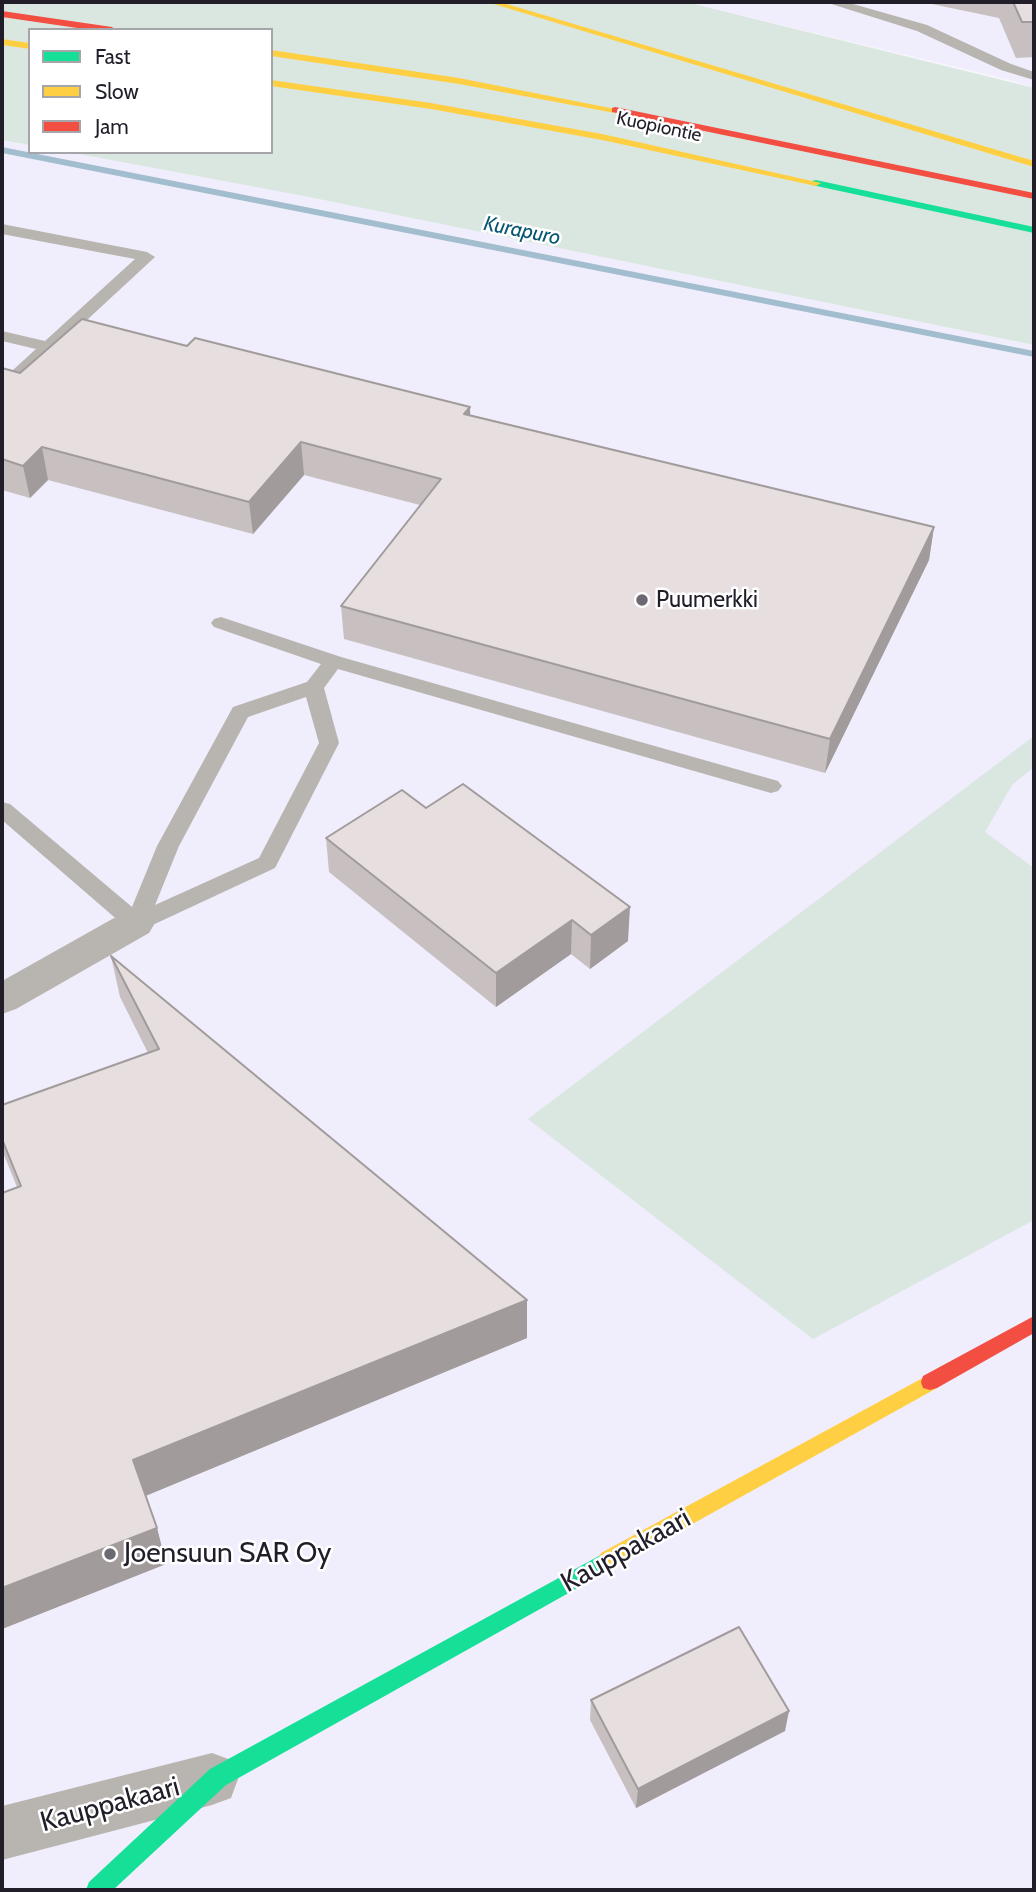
<!DOCTYPE html>
<style>
body{margin:0}
#map{position:relative;width:1036px;height:1892px;overflow:hidden;background:#f6f5fb;font-family:Cabin,sans-serif}
canvas{display:block}
.frame{position:absolute;inset:0;border:4px solid #211e29;pointer-events:none}
.legend{position:absolute;left:28px;top:28px;width:245px;height:126px;box-sizing:border-box;background:#fff;border:2px solid #a6a5a9;margin:0;padding:9px 12px;list-style:none;font-size:21px;color:#211e29}
.legend li{display:flex;align-items:center;gap:14px;height:35px}
.legend b{width:35px;border:2px solid #a6a5a9}
</style>
<div id="map">
<canvas width="1036" height="1892"></canvas>
<div class="frame"></div>
<ul class="legend">
<li><b style="height:9px;background:#16e098"></b>Fast</li>
<li><b style="height:9px;background:#ffcf43"></b>Slow</li>
<li><b style="height:9px;background:#f24e42"></b>Jam</li>
</ul>
</div>
<script>
const ctx = document.querySelector('canvas').getContext('2d');
ctx.lineJoin = 'round';
function paint(path, color) { ctx.fillStyle = color; ctx.fill(path, 'evenodd'); }
const shape = rows => new Path2D(rows.map(r => 'M' + r).join(''));
function stroke(path, color, width, dash) { ctx.strokeStyle = color; ctx.lineWidth = width; ctx.lineCap = dash ? 'butt' : 'round'; ctx.setLineDash(dash || []); ctx.stroke(path); }
function drawText(font, color, halo, rows, align = 'center') {
  ctx.font = font + ' Cabin,sans-serif'; ctx.lineWidth = 5; ctx.setLineDash([]); ctx.textBaseline = 'middle'; ctx.strokeStyle = halo; ctx.fillStyle = color; for (const [text, x, y, turn = 0] of rows) {
    ctx.save(); ctx.translate(x, y); ctx.rotate((+turn || 0) * Math.PI / 180); ctx.textAlign = isNaN(turn) ? turn : align; if (halo) ctx.strokeText(text, 0, 0); ctx.fillText(text, 0, 0); ctx.restore();
  }
}
const built = shape([
 [686,2,1034,2,1034,88,1007,79],
 [2,140,30,145,30,152,68,152,304,196,1034,345,1034,1890,2,1890]
]);
const green = shape([
 [2,2,686,2,1034,88,1034,345,304,196,68,152,271,152,271,30,30,30,30,145,2,140],
 [1034,736,1034,767,1012,785,985,832,1034,868,1034,1220,813,1339,528,1119]
]);
const stream = shape([
 [2,147,1034,351,1034,357,2,153,2,147]
]);
const lane = shape([
 [825,2,846,2,927,25,1011,64,1034,72,1034,80,1001,70,917,31,825,2],
 [2,224,147,252,155,257,8,393,2,394,2,380,36,349,2,341,2,331,45,341,135,259,2,234,2,224],
 [221,617,341,657,778,781,782,786,778,791,771,793,338,669,324,688,339,743,275,868,144,929,136,931,128,929,2,820,2,802,10,804,132,907,157,846,233,707,307,682,321,664,214,627,211,623,214,619,221,617],
 [306,697,319,743,259,858,155,905,179,846,248,717,306,697]
]);
const street = shape([
 [136,909,149,913,155,923,149,933,16,1009,2,1014,2,981,123,913,136,909],
 [212,1753,231,1760,238,1779,231,1798,212,1805,2,1860,2,1806,212,1753]
]);
const fast = shape([
 [816,180,1034,227,1034,233,812,185,812,181,816,180],
 [608,1551,615,1553,618,1560,615,1567,226,1785,113,1890,86,1890,89,1882,210,1769,608,1551]
]);
const slow = shape([
 [487,2,500,2,1034,161,1034,167,487,2],
 [2,39,30,43,30,49,2,45,2,39],
 [271,50,459,78,620,110,615,113,459,84,271,56,271,50],
 [271,80,431,103,602,134,821,183,816,186,602,140,431,109,271,86,271,80],
 [930,1374,937,1376,939,1382,937,1388,615,1567,608,1569,601,1567,598,1560,601,1553,930,1374]
]);
const jam = shape([
 [2,11,112,27,116,30,91,30,2,17,2,11],
 [615,107,1034,193,1034,199,612,112,612,108,615,107],
 [1034,1316,1034,1333,937,1388,930,1390,923,1388,921,1382,923,1376,1034,1316]
]);
const wall = shape([
 [922,2,1034,2,1034,57,1016,58,999,18],
 [187,346,934,527,929,560,825,773,344,639,341,606,420,505,304,475,253,534,48,480,30,498,2,490,2,368,20,373],
 [426,808,628,941,590,969,571,954,496,1007,329,872,326,838],
 [111,956,527,1338,145,1496,157,1528,166,1564,2,1629,2,1193,17,1187,2,1150,2,1105,148,1053,120,997],
 [591,1700,785,1731,636,1808,590,1720]
]);
const shadedWall = shape([
 [470,407,471,439,464,414],
 [301,442,304,475,253,534,249,502],
 [42,447,48,480,30,498,23,466],
 [934,527,929,560,825,773,830,739],
 [630,907,628,941,590,969,591,935],
 [572,920,571,954,496,1007,496,973],
 [527,1300,527,1338,143,1497,133,1460],
 [157,1528,166,1564,2,1629,2,1588],
 [789,1711,785,1731,636,1808,638,1789]
]);
const building = shape([
 [1013,2,1034,2,1034,22,1022,22,1013,2],
 [82,319,187,346,195,338,470,407,464,414,934,527,830,739,341,606,441,479,301,442,249,502,42,447,23,466,2,459,2,368,20,373,82,319],
 [463,784,630,907,591,935,572,920,496,973,326,838,402,790,426,808,463,784],
 [111,956,527,1300,133,1460,157,1528,2,1588,2,1193,21,1186,2,1139,2,1105,159,1049,111,956],
 [739,1627,789,1711,638,1789,591,1700,739,1627]
]);
const markers = [
 [642,600,7,"#6c6972"],
 [110,1554,7,"#6c6972"]
];
const farStreetnames = [
 ["Kuopiontie",659,127,12]
];
const farWaternames = [
 ["Kurapuro",522,231,11]
];
const poiNames = [
 ["Puumerkki",656,600]
];
const nearStreetnames = [
 ["Kauppakaari",626,1551,-29],
 ["Kauppakaari",110,1805,-15]
];
const nearPoinames = [
 ["Joensuun SAR Oy",124,1554]
];
paint(built, '#f0edfc');
paint(green, '#dae6e0');
paint(stream, '#a2bece');
paint(lane, '#b8b4b0');
paint(street, '#b8b4b0');
paint(fast, '#16e098');
paint(slow, '#ffcf43');
paint(jam, '#f24e42');
paint(wall, '#c7bfc0');
paint(shadedWall, '#a29b9c');
paint(building, '#e7dedf');
stroke(building, '#a29b9c', 2);
for (const [x, y, r, color] of markers) { const dot = new Path2D(); dot.arc(x, y, r, 0, 2 * Math.PI); ctx.fillStyle = color; ctx.fill(dot); stroke(dot, '#fff', 2.5); }
drawText('19px', '#211e29', '#fff', farStreetnames);
drawText('italic 21px', '#075673', '#fff', farWaternames);
drawText('23px', '#211e29', '#fff', poiNames, 'left');
drawText('28px', '#211e29', '#fff', nearStreetnames);
drawText('28px', '#211e29', '#fff', nearPoinames, 'left');
</script>
